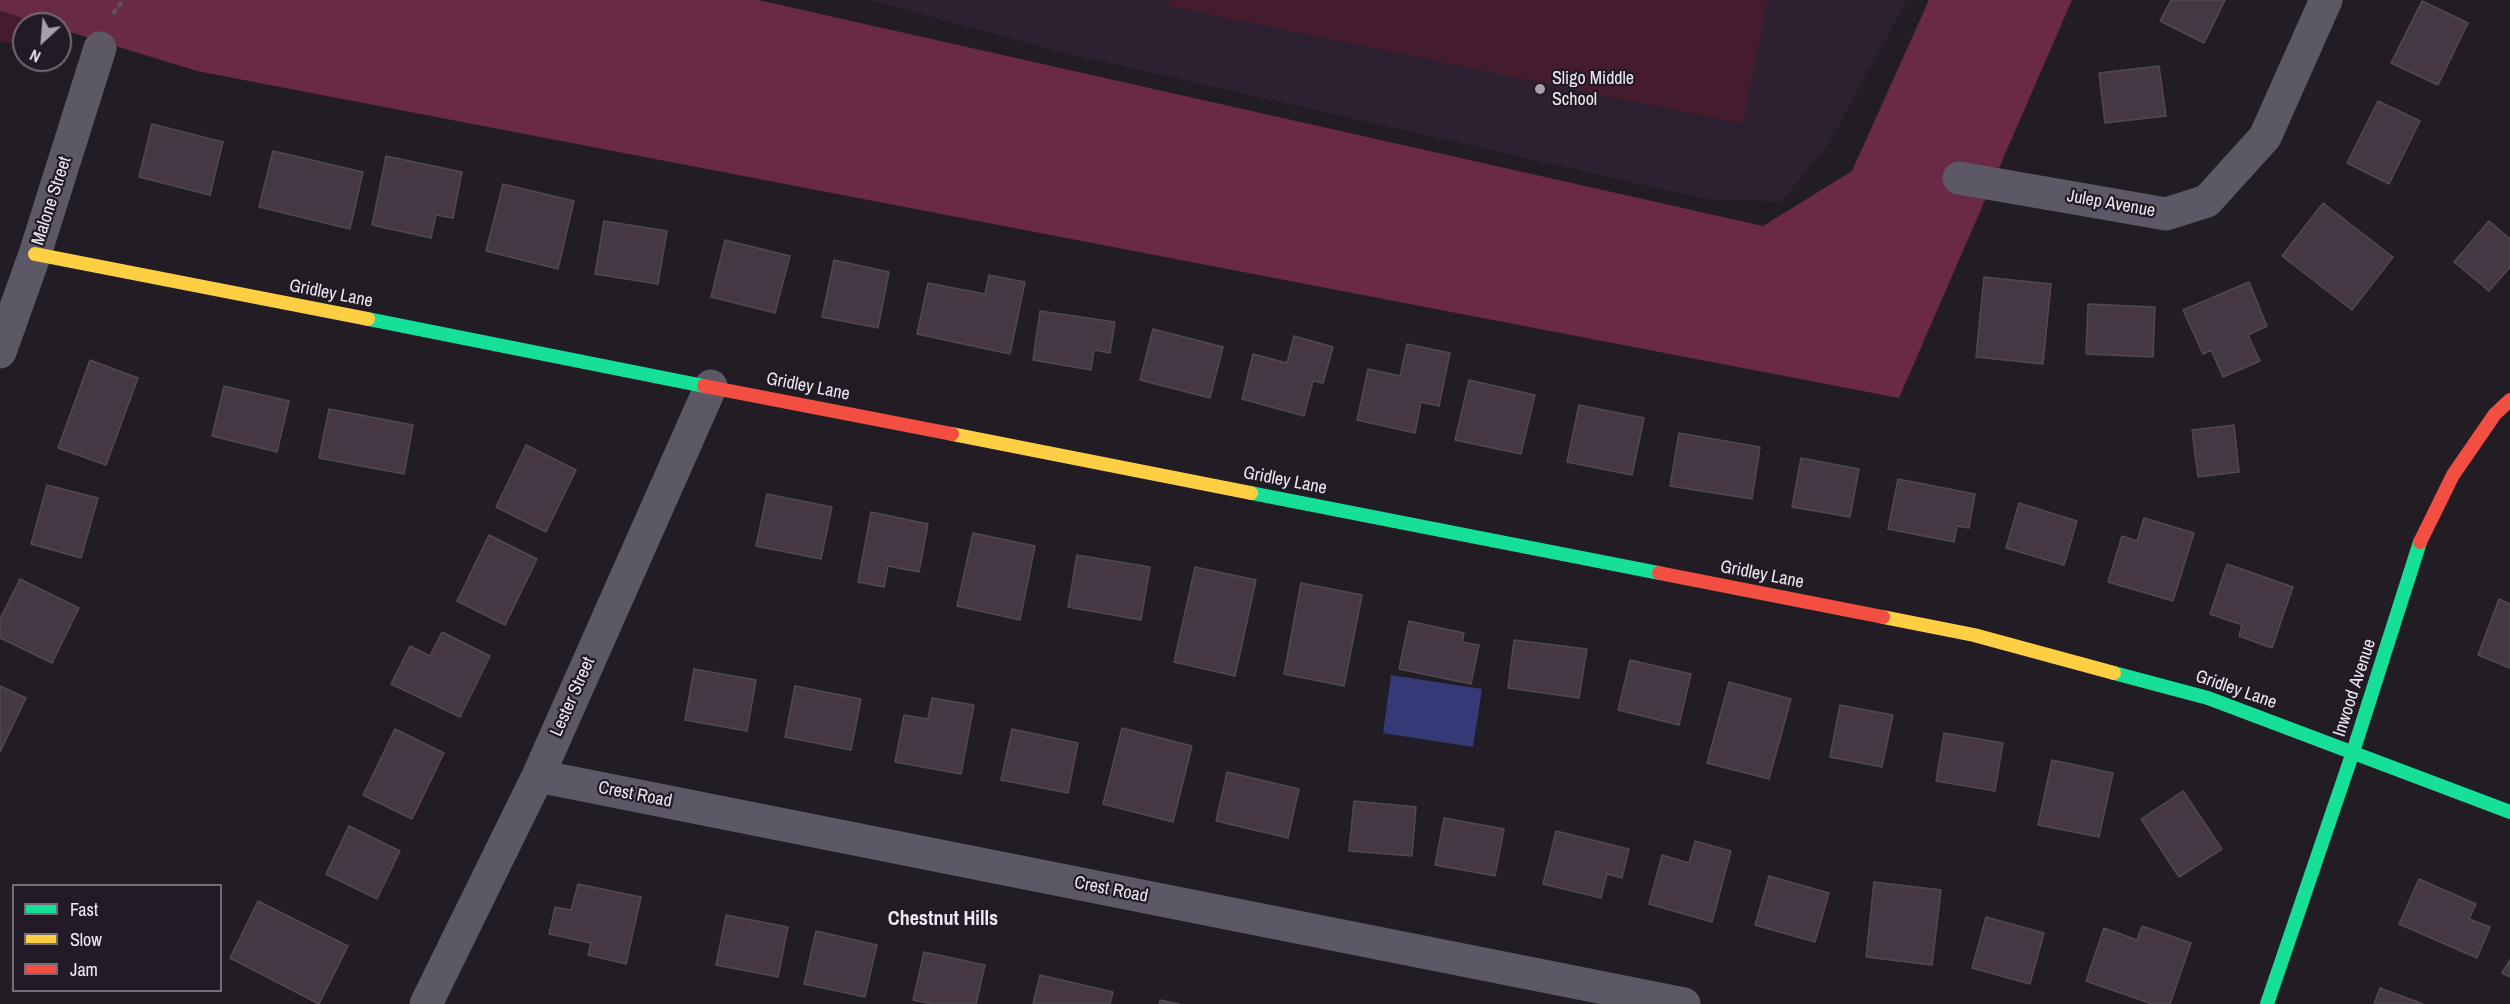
<!DOCTYPE html>
<style>
body{margin:0}
#map{position:relative;width:2510px;height:1004px;overflow:hidden;background:#221d24;font-family:"Archivo Narrow",sans-serif}
canvas{display:block}
.legend{position:absolute;left:12px;top:884px;width:210px;height:108px;box-sizing:border-box;background:#231a27;border:2px solid #746c77;margin:0;padding:8px 10px;list-style:none;font-size:18px;color:#eee8f0}
.legend li{display:flex;align-items:center;gap:12px;height:30px}
.legend b{width:30px;border:2px solid #746c77}
.north{position:absolute;left:12px;top:12px;width:60px;height:60px;box-sizing:border-box;background:#231a27;border:2px solid #746c77;border-radius:50%;rotate:206deg;font-size:16px;font-weight:700;line-height:24px;text-align:center;color:#eee8f0}
.north::after{content:'';display:block;margin:auto;width:21px;height:27px;background:#a7a1a9;clip-path:polygon(50% 0,100% 100%,50% 72%,0 100%)}
</style>
<div id="map">
<canvas width="2510" height="1004"></canvas>
<ul class="legend">
<li><b style="height:8px;background:#16e098"></b>Fast</li>
<li><b style="height:8px;background:#ffcf43"></b>Slow</li>
<li><b style="height:8px;background:#f24e42"></b>Jam</li>
</ul>
<div class="north">N</div>
</div>
<script>
const ctx = document.querySelector('canvas').getContext('2d');
ctx.lineJoin = 'round';
function paint(path, color) { ctx.fillStyle = color; ctx.fill(path, 'evenodd'); }
const shape = rows => new Path2D(rows.map(r => 'M' + r).join(''));
function stroke(path, color, width, dash) { ctx.strokeStyle = color; ctx.lineWidth = width; ctx.lineCap = dash ? 'butt' : 'round'; ctx.setLineDash(dash || []); ctx.stroke(path); }
function drawText(font, color, halo, rows, align = 'center') {
  ctx.font = font + ' "Archivo Narrow",sans-serif'; ctx.lineWidth = 4.5; ctx.setLineDash([]); ctx.textBaseline = 'middle'; ctx.strokeStyle = halo; ctx.fillStyle = color; for (const [text, x, y, turn = 0] of rows) {
    ctx.save(); ctx.translate(x, y); ctx.rotate((+turn || 0) * Math.PI / 180); ctx.textAlign = isNaN(turn) ? turn : align; if (halo) ctx.strokeText(text, 0, 0); ctx.fillText(text, 0, 0); ctx.restore();
  }
}
const built = shape([
 [869,0,1907,0,1829,143,1781,202,1705,199,1061,52]
]);
const green = shape([
 [0,0,88,0,60,31,60,24,24,24,24,46,0,41],
 [1170,0,1768,0,1743,124,1169,6]
]);
const forest = shape([
 [0,0,758,0,1763,226,1852,171,1929,0,2072,0,1899,398,197,71,60,29,60,24,43,24,0,11]
]);
const water = shape([
 [1391,675,1482,689,1473,747,1383,733]
]);
const building = shape([
 [2171,0,2225,0,2204,43,2160,21,2171,0],
 [2422,1,2468,23,2438,85,2391,63,2422,1],
 [2159,66,2166,116,2105,123,2099,73,2159,66],
 [2378,101,2420,121,2389,184,2347,163,2378,101],
 [152,124,223,142,210,195,139,177,152,124],
 [273,151,363,172,350,229,259,207,273,151],
 [386,156,462,172,453,218,436,215,431,238,372,225,386,156],
 [503,184,574,201,558,269,486,251,503,184],
 [2323,203,2393,257,2352,310,2282,256,2323,203],
 [604,221,667,231,658,284,595,274,604,221],
 [2489,221,2510,239,2510,267,2489,291,2454,262,2489,221],
 [725,240,790,256,775,313,711,297,725,240],
 [834,260,889,272,878,328,822,317,834,260],
 [989,275,1025,282,1010,354,917,334,928,283,985,294,989,275],
 [1984,277,2051,284,2043,364,1976,357,1984,277],
 [2249,282,2267,326,2248,335,2260,361,2223,377,2211,350,2203,354,2183,310,2249,282],
 [2088,304,2155,307,2153,357,2086,354,2088,304],
 [1040,311,1115,322,1110,353,1094,350,1091,370,1033,360,1040,311],
 [1153,329,1223,347,1210,398,1140,380,1153,329],
 [1294,336,1333,347,1323,383,1313,381,1304,416,1242,399,1253,354,1287,363,1294,336],
 [1407,344,1450,353,1439,406,1421,402,1415,433,1357,420,1368,369,1400,376,1407,344],
 [90,360,138,378,106,465,58,448,90,360],
 [1469,380,1535,395,1521,454,1455,440,1469,380],
 [224,386,289,401,277,452,212,436,224,386],
 [1579,405,1644,418,1632,475,1567,462,1579,405],
 [329,409,413,425,404,474,319,458,329,409],
 [2234,425,2239,472,2198,477,2192,430,2234,425],
 [1679,433,1760,447,1752,499,1670,486,1679,433],
 [526,445,576,470,546,532,496,507,526,445],
 [1801,458,1859,469,1850,517,1792,507,1801,458],
 [1898,479,1975,494,1969,528,1957,526,1954,542,1888,529,1898,479],
 [47,485,98,498,81,558,31,544,47,485],
 [767,494,832,507,821,559,756,546,767,494],
 [2019,503,2077,521,2064,565,2006,548,2019,503],
 [871,512,928,524,919,572,888,566,884,587,858,582,871,512],
 [2144,518,2194,533,2173,601,2108,582,2122,536,2137,541,2144,518],
 [973,533,1035,546,1020,620,957,606,973,533],
 [489,535,537,559,505,625,457,601,489,535],
 [1077,555,1150,567,1141,620,1068,607,1077,555],
 [2227,564,2293,587,2272,648,2239,636,2242,625,2210,614,2227,564],
 [1195,567,1256,580,1235,676,1174,662,1195,567],
 [20,579,79,608,52,663,0,638,0,619,20,579],
 [1301,583,1362,595,1344,686,1284,674,1301,583],
 [2499,599,2510,604,2510,668,2478,655,2499,599],
 [1409,621,1464,633,1462,642,1479,645,1471,684,1399,669,1409,621],
 [442,632,490,656,460,717,391,684,410,646,430,656,442,632],
 [1514,640,1587,649,1579,698,1508,688,1514,640],
 [1630,660,1691,674,1679,725,1618,710,1630,660],
 [694,669,756,680,747,731,685,720,694,669],
 [1729,682,1791,699,1769,779,1707,763,1729,682],
 [0,686,26,698,0,752,0,686],
 [795,686,861,699,851,750,785,737,795,686],
 [932,698,974,705,961,774,895,762,904,715,928,719,932,698],
 [1840,705,1893,715,1882,767,1830,757,1840,705],
 [1122,728,1192,746,1173,822,1103,804,1122,728],
 [395,729,444,753,412,819,363,795,395,729],
 [1012,729,1078,743,1068,793,1001,780,1012,729],
 [1944,733,2003,743,1995,791,1936,781,1944,733],
 [2052,760,2113,773,2099,837,2038,825,2052,760],
 [1227,772,1299,789,1288,838,1216,821,1227,772],
 [2183,791,2222,849,2179,877,2141,819,2183,791],
 [1354,801,1416,807,1412,856,1349,851,1354,801],
 [1444,818,1504,829,1495,876,1435,865,1444,818],
 [349,826,400,851,377,899,326,874,349,826],
 [1556,831,1629,849,1622,878,1607,874,1601,898,1543,884,1556,831],
 [1695,841,1731,851,1712,922,1649,904,1662,855,1689,863,1695,841],
 [1769,876,1829,893,1815,942,1755,925,1769,876],
 [2419,879,2476,904,2469,919,2490,927,2477,958,2399,924,2419,879],
 [1874,882,1941,890,1932,965,1866,957,1874,882],
 [578,884,641,897,626,964,588,955,591,943,549,934,555,907,571,910,578,884],
 [258,901,348,946,319,1004,230,958,258,901],
 [726,915,788,927,778,977,716,965,726,915],
 [1986,917,2044,933,2030,984,1972,968,1986,917],
 [2142,926,2191,943,2170,1004,2152,1004,2086,981,2104,928,2137,940,2142,926],
 [816,931,877,945,865,997,804,984,816,931],
 [924,952,985,965,976,1004,932,1004,913,1000,924,952],
 [2510,960,2510,977,2502,973,2510,960],
 [1040,975,1113,992,1110,1004,1033,1004,1040,975],
 [2380,988,2423,1004,2374,1004,2380,988],
 [1160,1000,1179,1004,1159,1004,1160,1000]
]);
const path = shape([
 [113,14,123,0]
]);
const street = shape([
 [1959,178,2166,214,2207,201,2265,137,2326,0],
 [0,352,35,254,100,48],
 [538,776,1684,1004],
 [426,1004,538,776,711,386]
]);
const fast = shape([
 [368,319,704,386],
 [1251,493,1659,573],
 [2114,673,2208,698,2510,812],
 [2267,1004,2353,752,2420,542]
]);
const slow = shape([
 [35,254,368,319],
 [952,434,1251,493],
 [1883,617,1974,635,2114,673]
]);
const jam = shape([
 [704,386,952,434],
 [2420,542,2453,475,2495,414,2510,400],
 [1659,573,1883,617]
]);
const markers = [
 [1540,89,6,"#a7a1a9"]
];
const poiNames = [
 ["Sligo Middle",1552,79],
 ["School",1552,100]
];
const streetNames = [
 ["Malone Street",52,201,-72],
 ["Julep Avenue",2111,204,10],
 ["Gridley Lane",331,294,11],
 ["Gridley Lane",808,387,11],
 ["Gridley Lane",1285,481,11],
 ["Gridley Lane",1762,575,11],
 ["Inwood Avenue",2355,688,-72],
 ["Gridley Lane",2236,690,19],
 ["Lester Street",573,697,-66],
 ["Crest Road",635,795,11],
 ["Crest Road",1111,890,11]
];
const neighbourhoodNames = [
 ["Chestnut Hills",943,920]
];
paint(built, '#2c2031');
paint(green, '#451c2e');
paint(forest, '#6a2a46');
paint(water, '#353975');
paint(building, '#453844');
stroke(building, '#504a50', 1.5);
stroke(path, '#5a5660', 4, [6, 3]);
stroke(street, '#5c5865', 33);
stroke(fast, '#16e098', 14);
stroke(slow, '#ffcf43', 14);
stroke(jam, '#f24e42', 14);
for (const [x, y, r, color] of markers) { const dot = new Path2D(); dot.arc(x, y, r, 0, 2 * Math.PI); ctx.fillStyle = color; ctx.fill(dot); stroke(dot, '#231a27', 2); }
drawText('18px', '#eee8f0', '#231a27', poiNames, 'left');
drawText('18px', '#eee8f0', '#231a27', streetNames);
drawText('bold 20px', '#eee8f0', '#231a27', neighbourhoodNames);
</script>
